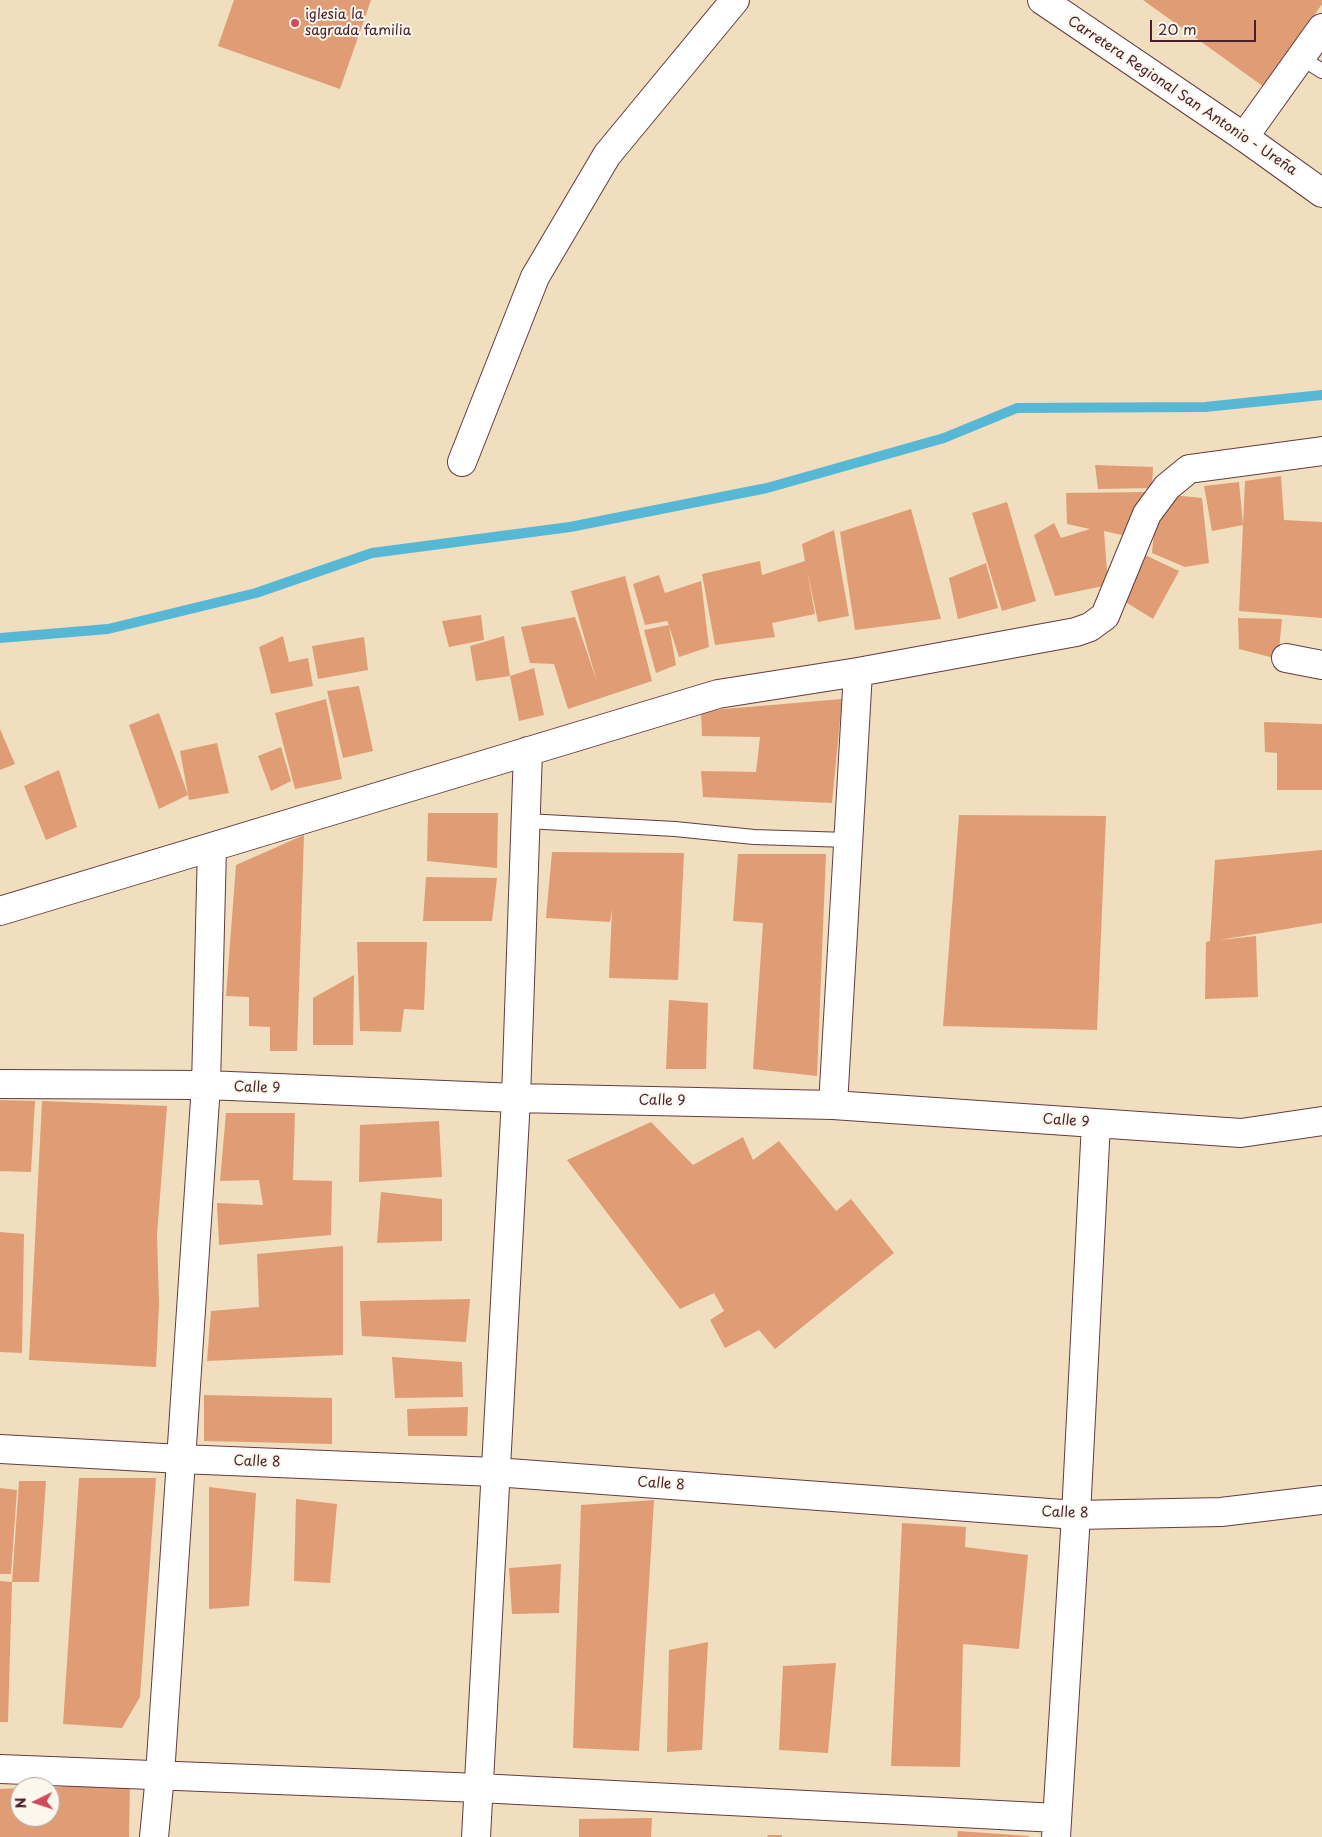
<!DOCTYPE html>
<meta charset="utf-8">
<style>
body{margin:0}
#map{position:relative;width:1322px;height:1837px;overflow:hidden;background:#f0debe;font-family:"Playpen Sans",sans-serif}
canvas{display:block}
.north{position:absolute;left:10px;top:1777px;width:50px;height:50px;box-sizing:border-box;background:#fbf7ec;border:1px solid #b4a19f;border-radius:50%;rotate:266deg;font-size:14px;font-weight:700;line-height:20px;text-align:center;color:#4a1f2b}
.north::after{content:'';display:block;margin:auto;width:18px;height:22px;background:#d1495b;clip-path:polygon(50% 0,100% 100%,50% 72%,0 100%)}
.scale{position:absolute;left:1150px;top:20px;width:106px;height:22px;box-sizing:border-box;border:2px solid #4a1f2b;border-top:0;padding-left:6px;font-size:15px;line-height:18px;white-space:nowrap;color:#4a1f2b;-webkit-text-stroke:4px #fbf7ec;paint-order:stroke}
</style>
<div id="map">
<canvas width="1322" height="1837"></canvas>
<div class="north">N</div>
<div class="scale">20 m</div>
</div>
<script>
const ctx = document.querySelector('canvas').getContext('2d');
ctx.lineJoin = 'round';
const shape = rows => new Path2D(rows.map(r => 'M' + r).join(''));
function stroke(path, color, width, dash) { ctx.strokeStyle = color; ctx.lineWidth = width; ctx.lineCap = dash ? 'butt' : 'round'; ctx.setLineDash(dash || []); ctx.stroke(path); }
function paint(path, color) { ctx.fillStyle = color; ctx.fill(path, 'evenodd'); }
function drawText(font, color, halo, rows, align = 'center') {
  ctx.font = font + ' "Playpen Sans",sans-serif'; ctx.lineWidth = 4; ctx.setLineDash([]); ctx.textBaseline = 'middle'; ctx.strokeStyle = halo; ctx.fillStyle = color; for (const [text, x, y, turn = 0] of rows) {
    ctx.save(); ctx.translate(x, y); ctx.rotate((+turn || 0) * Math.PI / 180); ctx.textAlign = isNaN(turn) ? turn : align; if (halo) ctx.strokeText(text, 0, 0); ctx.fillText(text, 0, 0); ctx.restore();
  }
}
const stream = shape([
 [0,638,108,629,256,593,372,553,570,527,767,488,944,438,1017,408,1205,407,1322,395]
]);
const building = shape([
 [234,0,371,0,340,89,218,46],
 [1143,0,1322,0,1322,4,1264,87],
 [1095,465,1153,467,1152,488,1098,489],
 [1281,476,1284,520,1322,522,1322,618,1239,611,1245,481],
 [1239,482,1243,525,1212,531,1204,486],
 [1147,492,1135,538,1104,531,1108,585,1055,596,1034,535,1054,523,1061,538,1090,529,1067,524,1066,493],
 [1171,495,1202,498,1209,563,1185,567,1152,553,1157,502],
 [1007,502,1036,601,1002,611,972,513],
 [911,509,941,619,855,630,840,532],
 [834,530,849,616,818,622,807,570,815,614,772,623,775,637,715,645,702,574,760,561,762,575,805,561,802,544],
 [1145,555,1179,571,1153,619,1124,601],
 [986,563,998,608,958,619,949,578],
 [659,575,665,593,701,581,709,647,679,657,669,626,676,665,656,673,644,630,669,625,667,621,645,625,633,584],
 [625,576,652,681,568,709,554,664,530,663,521,627,575,617,597,682,571,591],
 [481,615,484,640,449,647,442,621],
 [1238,618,1282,619,1278,659,1239,649],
 [283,636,289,662,308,658,313,686,271,694,259,647],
 [504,636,510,676,476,681,470,646],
 [364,637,368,670,318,679,312,646],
 [534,668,544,715,519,721,510,676],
 [359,686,373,751,343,758,327,691],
 [326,699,342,779,295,789,275,713],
 [842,699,832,803,703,797,701,771,756,772,760,737,702,736,701,711],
 [159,713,188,795,159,809,129,725],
 [1264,722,1322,724,1322,790,1277,790,1277,753,1265,752],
 [0,729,15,764,0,770],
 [217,743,229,793,189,800,180,751],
 [281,747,291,781,271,791,258,756],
 [59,770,77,827,46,840,24,786],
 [428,813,498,813,497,868,427,861],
 [959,815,1106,816,1097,1030,943,1026],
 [304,835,297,1051,270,1051,270,1027,249,1026,249,997,226,996,236,865],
 [1322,850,1322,923,1219,940,1256,936,1258,997,1205,999,1206,942,1210,941,1215,860],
 [552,852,684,853,678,980,609,978,612,909,610,922,546,918],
 [738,854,826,854,817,1076,753,1069,763,923,733,921],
 [426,877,497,878,492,921,423,921],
 [357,942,427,942,424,1010,404,1009,401,1032,360,1031],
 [354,975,353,1045,313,1045,313,998],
 [669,1000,708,1003,706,1069,666,1069],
 [0,1100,35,1101,31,1172,0,1171],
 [42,1101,167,1106,157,1235,159,1304,156,1367,29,1360],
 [226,1113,295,1113,293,1180,332,1181,331,1235,219,1245,217,1203,263,1205,259,1180,220,1181],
 [439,1121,442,1177,359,1182,360,1125],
 [651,1122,693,1165,743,1137,753,1160,779,1141,836,1211,851,1199,894,1253,775,1349,759,1330,725,1348,710,1320,724,1311,714,1293,680,1309,567,1160],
 [381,1192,442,1199,442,1241,377,1243],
 [0,1232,24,1234,22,1353,0,1352],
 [343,1246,343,1355,207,1361,211,1311,259,1307,257,1254],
 [470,1299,466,1342,362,1336,360,1301],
 [392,1357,462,1362,463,1397,395,1398],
 [204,1395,332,1398,332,1444,204,1441],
 [468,1407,467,1436,408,1436,407,1409],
 [79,1478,156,1478,140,1697,122,1728,63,1724],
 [19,1481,46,1481,39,1582,12,1582,8,1722,0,1722,0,1581,12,1582],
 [209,1487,256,1493,249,1606,209,1609],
 [0,1488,17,1490,11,1574,0,1574],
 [296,1499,337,1504,330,1583,294,1581],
 [654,1500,639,1751,573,1748,581,1505],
 [902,1523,966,1527,965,1547,1028,1555,1019,1649,963,1644,960,1767,891,1766],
 [561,1564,559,1613,512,1614,509,1568],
 [708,1642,702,1750,667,1752,669,1650],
 [836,1663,828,1753,779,1750,783,1666],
 [130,1783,129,1837,0,1837,0,1789,20,1788,20,1817,50,1817,50,1787],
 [652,1818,651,1837,579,1837,579,1819],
 [958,1831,1029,1836,1029,1837,957,1837],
 [768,1835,782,1835,782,1837,767,1837]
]);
const lane = shape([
 [1300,57,1322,71],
 [526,821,675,829,754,837,848,840]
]);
const street = shape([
 [1244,137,1322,28],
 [462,462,535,277,607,155,735,0],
 [1286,658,1322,665],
 [0,911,718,694,858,672,1076,632,1090,627,1105,616,1147,514,1167,487,1189,469,1322,451],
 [0,1084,206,1085,516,1098,833,1105,1241,1133,1322,1121],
 [833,1105,858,672],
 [0,1449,181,1459,495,1472,1076,1515,1221,1512,1322,1500],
 [0,1769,479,1788,1057,1818],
 [154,1837,160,1775,206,1085,212,847],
 [476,1837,516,1098,528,751],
 [1056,1837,1076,1515,1096,1123]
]);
const primary = shape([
 [1042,0,1244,137,1322,193]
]);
const markers = [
 [295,23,5,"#d1495b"]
];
const poiNames = [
 ["iglesia la",305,15],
 ["sagrada familia",305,31]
];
const streetNames = [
 ["Carretera Regional San Antonio - Ureña",1182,96,34],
 ["Calle 9",257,1088,2],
 ["Calle 9",662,1101,1],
 ["Calle 9",1066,1121,4],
 ["Calle 8",257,1462,2],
 ["Calle 8",661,1484,4],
 ["Calle 8",1065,1513,2]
];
stroke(stream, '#57b8d6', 10);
paint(building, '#e09d75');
stroke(lane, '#633c41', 16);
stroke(street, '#633c41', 30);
stroke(primary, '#633c41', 30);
stroke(lane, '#fff', 14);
stroke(street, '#fff', 28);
stroke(primary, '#fff', 28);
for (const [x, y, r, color] of markers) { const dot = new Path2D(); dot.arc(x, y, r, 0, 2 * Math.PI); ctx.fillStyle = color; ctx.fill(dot); stroke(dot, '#fbf7ec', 2); }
drawText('14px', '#4a1f2b', '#fbf7ec', poiNames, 'left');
drawText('14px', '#4a1f2b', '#fbf7ec', streetNames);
</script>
